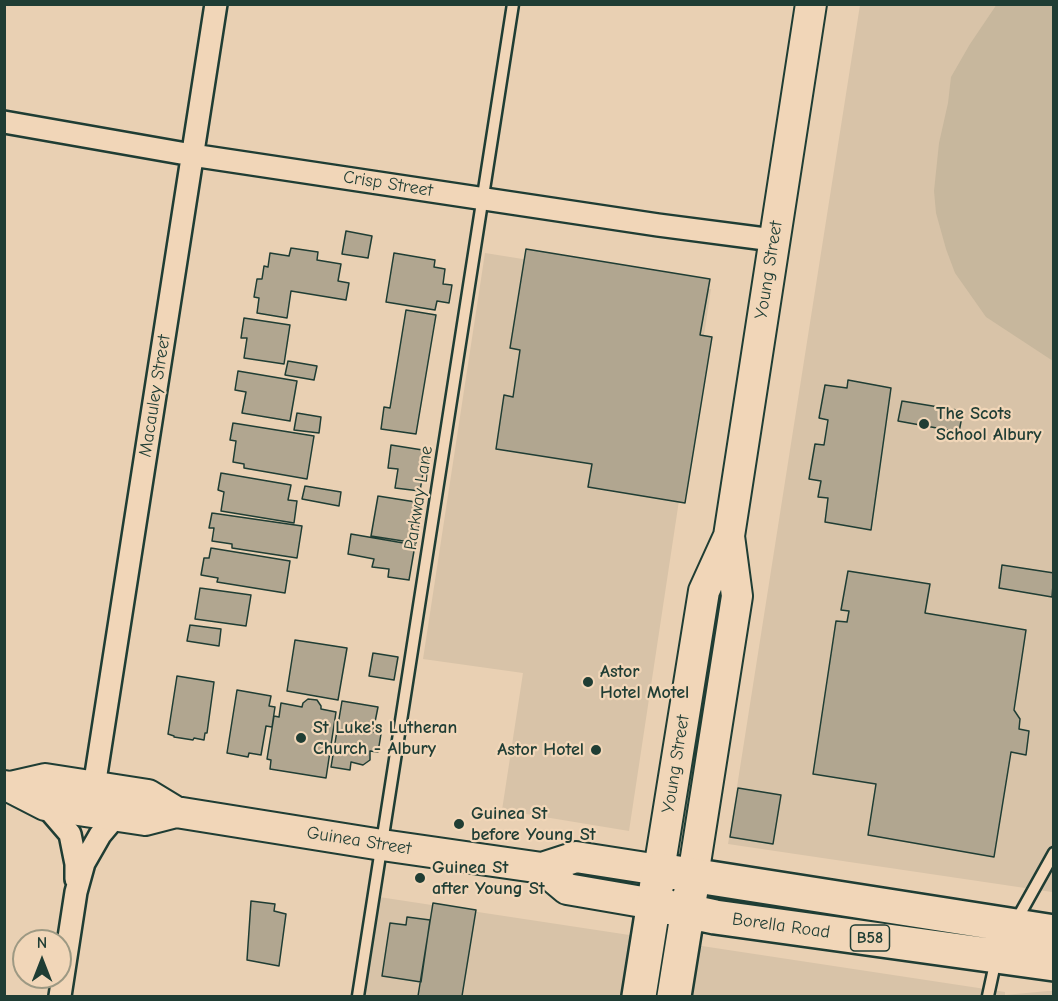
<!DOCTYPE html>
<style>
body{margin:0}
#map{position:relative;width:1058px;height:1001px;overflow:hidden;background:#e9d0b3;font-family:"Comic Neue",sans-serif}
canvas{display:block}
.frame{position:absolute;inset:0;border:6px solid #1f3d34;pointer-events:none}
.north{position:absolute;left:12px;top:929px;width:60px;height:60px;box-sizing:border-box;background:#f1d6b8;border:2px solid #9d9983;border-radius:50%;rotate:0deg;font-size:16px;font-weight:700;line-height:24px;text-align:center;color:#1f3d34}
.north::after{content:'';display:block;margin:auto;width:21px;height:27px;background:#1f3d34;clip-path:polygon(50% 0,100% 100%,50% 72%,0 100%)}
</style>
<div id="map">
<canvas width="1058" height="1001"></canvas>
<div class="frame"></div>
<div class="north">N</div>
</div>
<script>
const ctx = document.querySelector('canvas').getContext('2d');
ctx.lineJoin = 'round';
function paint(path, color) { ctx.fillStyle = color; ctx.fill(path, 'evenodd'); }
const shape = rows => new Path2D(rows.map(r => 'M' + r).join(''));
function stroke(path, color, width, dash) { ctx.strokeStyle = color; ctx.lineWidth = width; ctx.lineCap = dash ? 'butt' : 'round'; ctx.setLineDash(dash || []); ctx.stroke(path); }
function drawText(font, color, halo, rows, align = 'center') {
  ctx.font = font + ' "Comic Neue",sans-serif'; ctx.lineWidth = 4.5; ctx.setLineDash([]); ctx.textBaseline = 'middle'; ctx.strokeStyle = halo; ctx.fillStyle = color; for (const [text, x, y, turn = 0] of rows) {
    ctx.save(); ctx.translate(x, y); ctx.rotate((+turn || 0) * Math.PI / 180); ctx.textAlign = isNaN(turn) ? turn : align; if (halo) ctx.strokeText(text, 0, 0); ctx.fillText(text, 0, 0); ctx.restore();
  }
}
const built = shape([
 [860,5,1053,5,1053,889,1052,892,728,844],
 [485,253,711,289,629,831,502,810,523,673,423,659],
 [379,897,1005,992,1005,995,1048,991,1054,991,1053,996,363,996]
]);
const green = shape([
 [997,4,1053,5,1053,361,986,317,955,273,946,249,936,213,934,191,939,143,948,103,951,77,970,44]
]);
const building = shape([
 [346,231,372,236,368,258,342,254,346,231],
 [291,248,318,252,317,260,341,264,338,281,349,283,346,300,291,291,287,318,257,313,259,298,254,297,257,279,262,279,264,266,268,267,270,253,289,256,291,248],
 [526,249,710,279,700,335,712,337,685,503,588,487,592,464,496,449,504,395,513,397,520,350,510,348,526,249],
 [394,253,435,260,434,267,445,269,443,284,452,285,449,303,437,301,435,310,386,302,394,253],
 [406,310,436,315,416,434,381,429,384,407,390,408,406,310],
 [244,318,290,325,284,364,244,358,247,338,241,338,244,318],
 [288,361,317,366,314,380,285,375,288,361],
 [238,371,297,381,290,421,242,413,246,392,235,390,238,371],
 [848,380,891,388,871,530,825,522,828,498,818,497,821,481,809,479,815,444,824,445,828,420,819,418,825,385,847,388,848,380],
 [902,401,963,411,959,432,898,421,902,401],
 [297,413,321,417,319,433,294,430,297,413],
 [233,423,314,436,307,479,244,468,244,464,233,462,236,441,230,440,233,423],
 [391,445,429,451,426,473,423,473,420,491,395,488,398,469,388,468,391,445],
 [221,473,291,485,288,500,297,501,294,523,221,511,224,492,218,490,221,473],
 [305,486,341,492,339,506,302,499,305,486],
 [378,496,422,503,416,543,371,536,378,496],
 [212,513,302,526,297,558,232,548,232,544,212,541,214,528,209,528,212,513],
 [351,534,415,545,409,580,388,577,389,569,372,567,374,559,348,554,351,534],
 [211,548,290,561,285,593,217,582,218,578,201,575,204,558,209,558,211,548],
 [1002,565,1054,573,1052,597,999,588,1002,565],
 [848,571,930,584,925,613,1026,630,1014,710,1020,719,1019,729,1029,731,1026,755,1011,752,994,857,868,835,876,784,813,774,836,621,847,622,849,611,841,610,848,571],
 [200,588,251,595,246,626,195,619,200,588],
 [190,625,221,629,219,646,187,641,190,625],
 [295,640,347,648,338,700,287,691,295,640],
 [373,653,398,657,394,680,369,676,373,653],
 [177,676,214,682,207,733,205,733,204,740,194,738,193,740,174,737,174,736,168,734,177,676],
 [237,690,271,696,269,706,275,707,272,727,266,726,261,755,249,753,248,757,227,753,237,690],
 [308,699,317,700,321,706,321,709,336,712,326,778,270,769,271,760,267,759,274,716,279,717,281,703,302,707,303,703,308,699],
 [342,701,378,707,373,732,381,734,378,752,370,751,370,760,363,765,351,762,350,770,331,767,342,701],
 [738,788,781,795,773,844,730,837,738,788],
 [251,901,275,904,274,911,286,914,279,966,247,960,251,901],
 [433,903,476,910,462,996,418,996,433,903],
 [407,917,430,920,421,982,382,976,390,923,406,925,407,917]
]);
const lane = shape([
 [1016,921,1054,853],
 [358,996,513,4],
 [988,996,996,959]
]);
const street = shape([
 [4,122,192,155,658,225,773,240],
 [94,787,216,4],
 [45,805,70,834,76,864,76,879],
 [60,996,76,892,84,863,100,835,116,816]
]);
const secondary = shape([
 [4,786,10,787,45,805,145,820,176,812],
 [10,787,45,779,148,795,176,812,382,845,542,868,576,857,659,870,704,591,729,536,811,4],
 [542,868,567,889,654,904],
 [693,876,737,596,729,536]
]);
const primary = shape([
 [654,904,715,917,1054,964],
 [639,996,659,870,1054,932],
 [674,996,691,890]
]);
const markers = [
 [924,424,6,"#1f3d34"],
 [588,682,6,"#1f3d34"],
 [301,738,6,"#1f3d34"],
 [596,750,6,"#1f3d34"],
 [459,824,6,"#1f3d34"],
 [420,878,6,"#1f3d34"]
];
const shields = [
 [870,938,39]
];
const shieldNames = [
 ["B58",870,938]
];
const streetNames = [
 ["Crisp Street",388,184,9],
 ["Young Street",769,270,-81],
 ["Macauley Street",155,396,-81],
 ["Parkway Lane",419,498,-81],
 ["Young Street",676,764,-81],
 ["Guinea Street",359,841,9],
 ["Borella Road",781,926,8]
];
const poiNames = [
 ["The Scots",936,414],
 ["School Albury",936,435],
 ["Astor",600,672],
 ["Hotel Motel",600,693],
 ["St Luke's Lutheran",313,728],
 ["Church - Albury",313,749],
 ["Astor Hotel",584,750,"right"],
 ["Guinea St",471,814],
 ["before Young St",471,835],
 ["Guinea St",432,868],
 ["after Young St",432,889]
];
paint(built, '#d8c3a8');
paint(green, '#c7b79d');
paint(building, '#b1a690');
stroke(building, '#1f3d34', 1.5);
stroke(lane, '#1f3d34', 15);
stroke(street, '#1f3d34', 26);
stroke(secondary, '#1f3d34', 34);
stroke(primary, '#1f3d34', 38);
stroke(lane, '#f1d6b8', 10);
stroke(street, '#f1d6b8', 21);
stroke(secondary, '#f1d6b8', 30);
stroke(primary, '#f1d6b8', 33);
for (const [x, y, r, color] of markers) { const dot = new Path2D(); dot.arc(x, y, r, 0, 2 * Math.PI); ctx.fillStyle = color; ctx.fill(dot); stroke(dot, '#f1d6b8', 2); }
for (const [x, y, w] of shields) { const box = new Path2D(); box.roundRect(x - w / 2, y - 13, w, 26, 4.5); ctx.fillStyle = '#f1d6b8'; ctx.fill(box); stroke(box, '#1f3d34', 1.5); }
drawText('bold 16px', '#1f3d34', null, shieldNames);
drawText('18px', '#1f3d34', '#f1d6b8', streetNames);
drawText('bold 18px', '#1f3d34', '#f1d6b8', poiNames, 'left');
</script>
